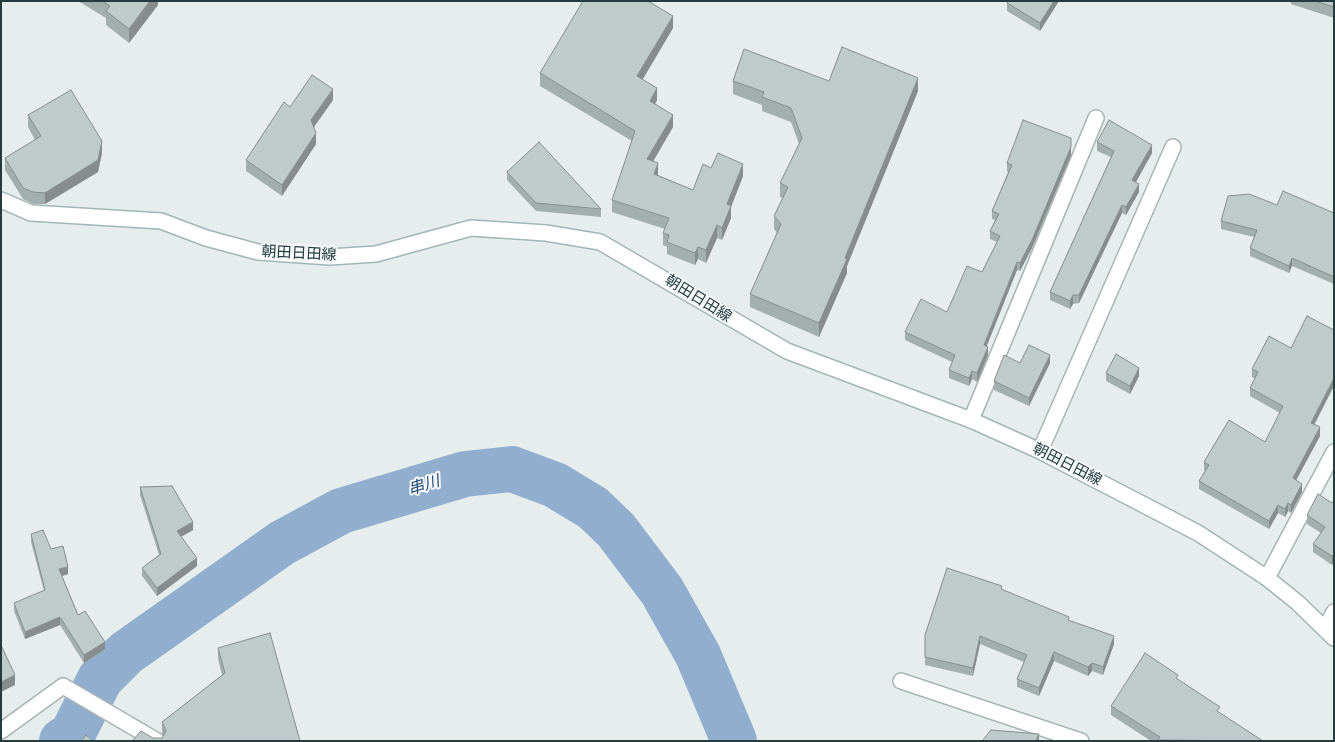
<!DOCTYPE html>
<meta charset="utf-8">
<style>
body{margin:0}
#map{position:relative;width:1335px;height:742px;overflow:hidden;background:#e6eeed;font-family:"DM Sans",sans-serif}
canvas{display:block}
.frame{position:absolute;inset:0;border:2px solid #253c3f;pointer-events:none}
</style>
<div id="map">
<canvas width="1335" height="742"></canvas>
<div class="frame"></div>
</div>
<script>
const ctx = document.querySelector('canvas').getContext('2d');
ctx.lineJoin = 'round';
const shape = rows => new Path2D(rows.map(r => 'M' + r).join(''));
function stroke(path, color, width, dash) { ctx.strokeStyle = color; ctx.lineWidth = width; ctx.lineCap = dash ? 'butt' : 'round'; ctx.setLineDash(dash || []); ctx.stroke(path); }
function paint(path, color) { ctx.fillStyle = color; ctx.fill(path, 'evenodd'); }
function drawText(font, color, halo, rows, align = 'center') {
  ctx.font = font + ' "DM Sans","Noto Sans JP",sans-serif'; ctx.lineWidth = 4; ctx.setLineDash([]); ctx.textBaseline = 'middle'; ctx.strokeStyle = halo; ctx.fillStyle = color; for (const [text, x, y, turn = 0] of rows) {
    ctx.save(); ctx.translate(x, y); ctx.rotate((+turn || 0) * Math.PI / 180); ctx.textAlign = isNaN(turn) ? turn : align; if (halo) ctx.strokeText(text, 0, 0); ctx.fillText(text, 0, 0); ctx.restore();
  }
}
const river = shape([
 [62,741,72,735,100,679,126,653,282,543,341,511,465,474,512,469,555,485,593,508,616,530,662,591,698,655,734,741]
]);
const street = shape([
 [971,420,1096,118],
 [1040,451,1173,147],
 [1267,578,1334,452],
 [1325,629,1334,612],
 [901,681,1081,741],
 [1,731,63,686,157,741]
]);
const secondary = shape([
 [1,200,31,213,161,221,206,238,258,252,330,257,376,254,471,228,546,233,600,242,787,351,971,420,1040,451,1198,533,1267,578,1298,603,1334,638]
]);
const wall = shape([
 [78,1,158,1,158,5,129,43,106,25,106,18],
 [1008,1,1059,1,1040,31,1007,11,1007,3],
 [1291,1,1334,1,1334,18,1291,4],
 [673,28,642,80,657,100,655,104,673,127,653,161,658,175,693,190,711,168,743,176,731,207,731,218,722,240,717,238,706,263,698,259,695,265,667,254,667,247,663,245,663,233,665,229,612,212,612,200,632,141,540,86,540,73],
 [733,81,829,81,918,91,847,266,847,273,819,337,750,307,750,294,777,233,774,229,774,216,783,198,780,197,780,183,799,144,791,122,762,111,762,105,733,94],
 [333,100,314,127,316,144,282,196,246,171,246,160,290,107],
 [28,115,102,153,98,172,45,204,33,204,23,199,5,170,5,158,35,140,28,127],
 [1097,142,1152,153,1136,182,1139,192,1126,215,1122,213,1079,303,1073,304,1070,309,1050,300,1050,292,1111,157,1097,151],
 [1071,155,1032,248,1020,271,1017,270,986,347,988,355,977,382,972,379,969,386,949,378,949,370,952,362,905,340,905,332,947,312,982,272,997,242,990,239,990,231,995,220,992,219,992,211,1008,172,1007,171,1007,163],
 [507,172,601,209,601,217,536,211,507,180],
 [1277,205,1334,213,1334,284,1292,266,1289,273,1250,256,1250,248,1254,237,1221,229,1221,221],
 [1269,336,1320,436,1296,480,1302,492,1291,513,1288,511,1285,517,1278,513,1269,529,1199,489,1199,481,1205,471,1204,470,1204,462,1265,442,1280,413,1250,396,1250,388,1255,379,1252,377,1252,369],
 [1020,363,1050,363,1029,406,994,390,994,381],
 [1106,373,1139,376,1130,394,1106,381],
 [140,487,193,530,181,537,197,566,157,596,142,576,142,568,159,555,140,495],
 [1334,500,1332,565,1313,552,1313,544,1321,533,1307,524,1307,515,1332,503],
 [31,534,51,549,68,574,62,576,78,615,105,649,84,663,60,625,25,639,14,611,14,603,44,591,31,542],
 [1002,590,1069,620,1114,644,1103,675,1092,671,1088,676,1054,661,1039,696,1017,687,1017,679,1024,662,980,644,973,676,925,665,925,635],
 [218,648,300,741,153,738,162,738,163,736,162,733,162,722,222,675,218,659],
 [1178,680,1220,713,1263,741,1151,741,1111,715,1111,706]
]);
const shadedWall = shape([
 [150,1,158,1,158,5,129,43,129,29],
 [1054,1,1059,1,1040,31,1040,23],
 [673,16,673,28,637,89,637,76],
 [918,78,918,91,847,266,847,273,819,337,819,323],
 [657,88,657,100,650,114,650,101],
 [333,89,333,100,311,131,311,120],
 [673,115,673,127,647,172,647,159],
 [316,133,316,144,282,196,282,185],
 [1071,138,1071,155,1032,248,1020,271,1020,263],
 [102,141,102,153,98,172,45,204,45,193],
 [1152,145,1152,153,1132,189,1132,180],
 [658,163,658,175,654,174],
 [743,164,743,176,731,207,731,218,722,240,722,228,727,204],
 [1139,184,1139,192,1126,215,1126,207],
 [1122,205,1122,213,1079,303,1079,295],
 [717,225,717,238,706,263,706,250],
 [698,247,698,259,695,265,695,253],
 [1292,258,1292,266,1289,273,1289,266],
 [1017,262,1017,270,984,353,984,345],
 [1073,295,1073,304,1070,309,1070,301],
 [988,347,988,355,977,382,977,373],
 [1050,355,1050,363,1029,406,1029,398],
 [1139,368,1139,376,1130,394,1130,386],
 [972,371,972,379,969,386,969,378],
 [1334,378,1334,386,1311,431,1311,423],
 [1320,427,1320,436,1293,486,1293,478],
 [1302,484,1302,492,1291,513,1291,505],
 [1288,503,1288,511,1285,517,1285,509],
 [1278,505,1278,513,1269,529,1269,521],
 [193,522,193,530,177,539,177,531],
 [1334,554,1334,562,1332,565,1332,556],
 [197,558,197,566,157,596,157,588],
 [68,567,68,574,59,577,59,569],
 [60,617,60,625,25,639,25,632],
 [980,636,980,644,973,676,973,668],
 [1114,636,1114,644,1103,675,1103,667],
 [105,642,105,649,84,663,84,655],
 [1054,652,1054,661,1039,696,1039,688],
 [1092,663,1092,671,1088,676,1088,667],
 [15,675,15,685,1,692,1,682],
 [1039,734,1039,741,1036,741]
]);
const building = shape([
 [102,1,150,1,129,29,106,11,110,6,102,1],
 [583,1,648,1,673,16,637,76,657,88,650,101,673,115,647,159,658,163,654,174,693,190,703,164,711,168,718,153,743,164,727,204,731,206,722,228,717,225,706,250,698,247,695,253,667,242,669,235,663,233,669,218,612,200,635,131,540,73,583,1],
 [1008,1,1054,1,1040,23,1007,3,1008,1],
 [1315,1,1334,1,1334,7,1315,1],
 [842,47,918,78,845,258,847,259,819,323,750,294,781,224,774,216,788,187,780,183,802,138,791,108,762,97,764,92,733,81,744,49,829,81,842,47],
 [312,75,333,89,311,120,316,133,282,185,246,160,284,102,290,107,312,75],
 [71,90,102,141,98,160,45,193,33,192,23,188,5,158,41,136,28,115,71,90],
 [1023,120,1071,138,1071,147,1032,240,1020,263,1017,262,984,345,988,347,977,373,972,371,969,378,949,370,955,355,905,332,921,299,947,312,967,266,982,272,1000,236,990,231,999,214,992,211,1012,165,1007,163,1023,120],
 [1109,120,1152,145,1132,180,1139,184,1126,207,1122,205,1079,295,1073,295,1070,301,1050,292,1114,151,1097,142,1109,120],
 [539,142,601,209,536,203,507,172,539,142],
 [1283,191,1334,213,1334,277,1292,258,1289,266,1250,248,1257,230,1221,221,1228,196,1249,194,1277,205,1283,191],
 [1307,316,1334,330,1334,378,1311,423,1320,427,1293,478,1302,484,1291,505,1288,503,1285,509,1278,505,1269,521,1199,481,1209,465,1204,462,1229,420,1265,442,1283,406,1250,388,1258,372,1252,369,1269,336,1291,348,1307,316],
 [1029,345,1050,355,1029,398,994,381,1004,355,1020,363,1029,345],
 [1116,354,1139,368,1130,386,1106,373,1116,354],
 [172,486,193,522,177,531,197,558,157,588,142,568,161,554,140,487,172,486],
 [1318,494,1332,503,1334,500,1334,554,1332,556,1313,544,1325,527,1307,515,1318,494],
 [43,530,51,549,63,546,68,567,59,569,78,615,85,611,105,642,84,655,60,617,25,632,14,603,45,590,31,534,43,530],
 [947,568,1002,586,1001,589,1069,617,1068,620,1114,636,1103,667,1092,663,1088,667,1054,652,1039,688,1017,679,1027,655,980,636,973,668,925,657,925,635,947,568],
 [270,633,300,741,132,741,141,731,153,738,162,738,166,731,162,722,225,673,218,648,270,633],
 [1,645,15,675,1,682,1,645],
 [1145,653,1178,675,1176,678,1220,707,1217,711,1263,741,1157,740,1160,737,1111,706,1145,653],
 [991,730,1039,734,1036,741,982,741,991,730],
 [86,735,93,741,81,741,86,735]
]);
const streetNames = [
 ["朝田日田線",299,254,3],
 ["朝田日田線",698,299,32],
 ["朝田日田線",1067,465,27]
];
const waterNames = [
 ["串川",424,486,-17]
];
stroke(river, '#91aecf', 46);
stroke(street, '#a8b5b5', 18);
stroke(secondary, '#a1b6b6', 18);
stroke(street, '#fff', 15);
stroke(secondary, '#fff', 15);
paint(wall, '#a3afae');
paint(shadedWall, '#858e8d');
paint(building, '#becbca');
stroke(building, '#858e8d', 1);
drawText('15px', '#253c3f', '#f6fafa', streetNames);
drawText('italic 16px', '#224978', '#f6fafa', waterNames);
</script>
